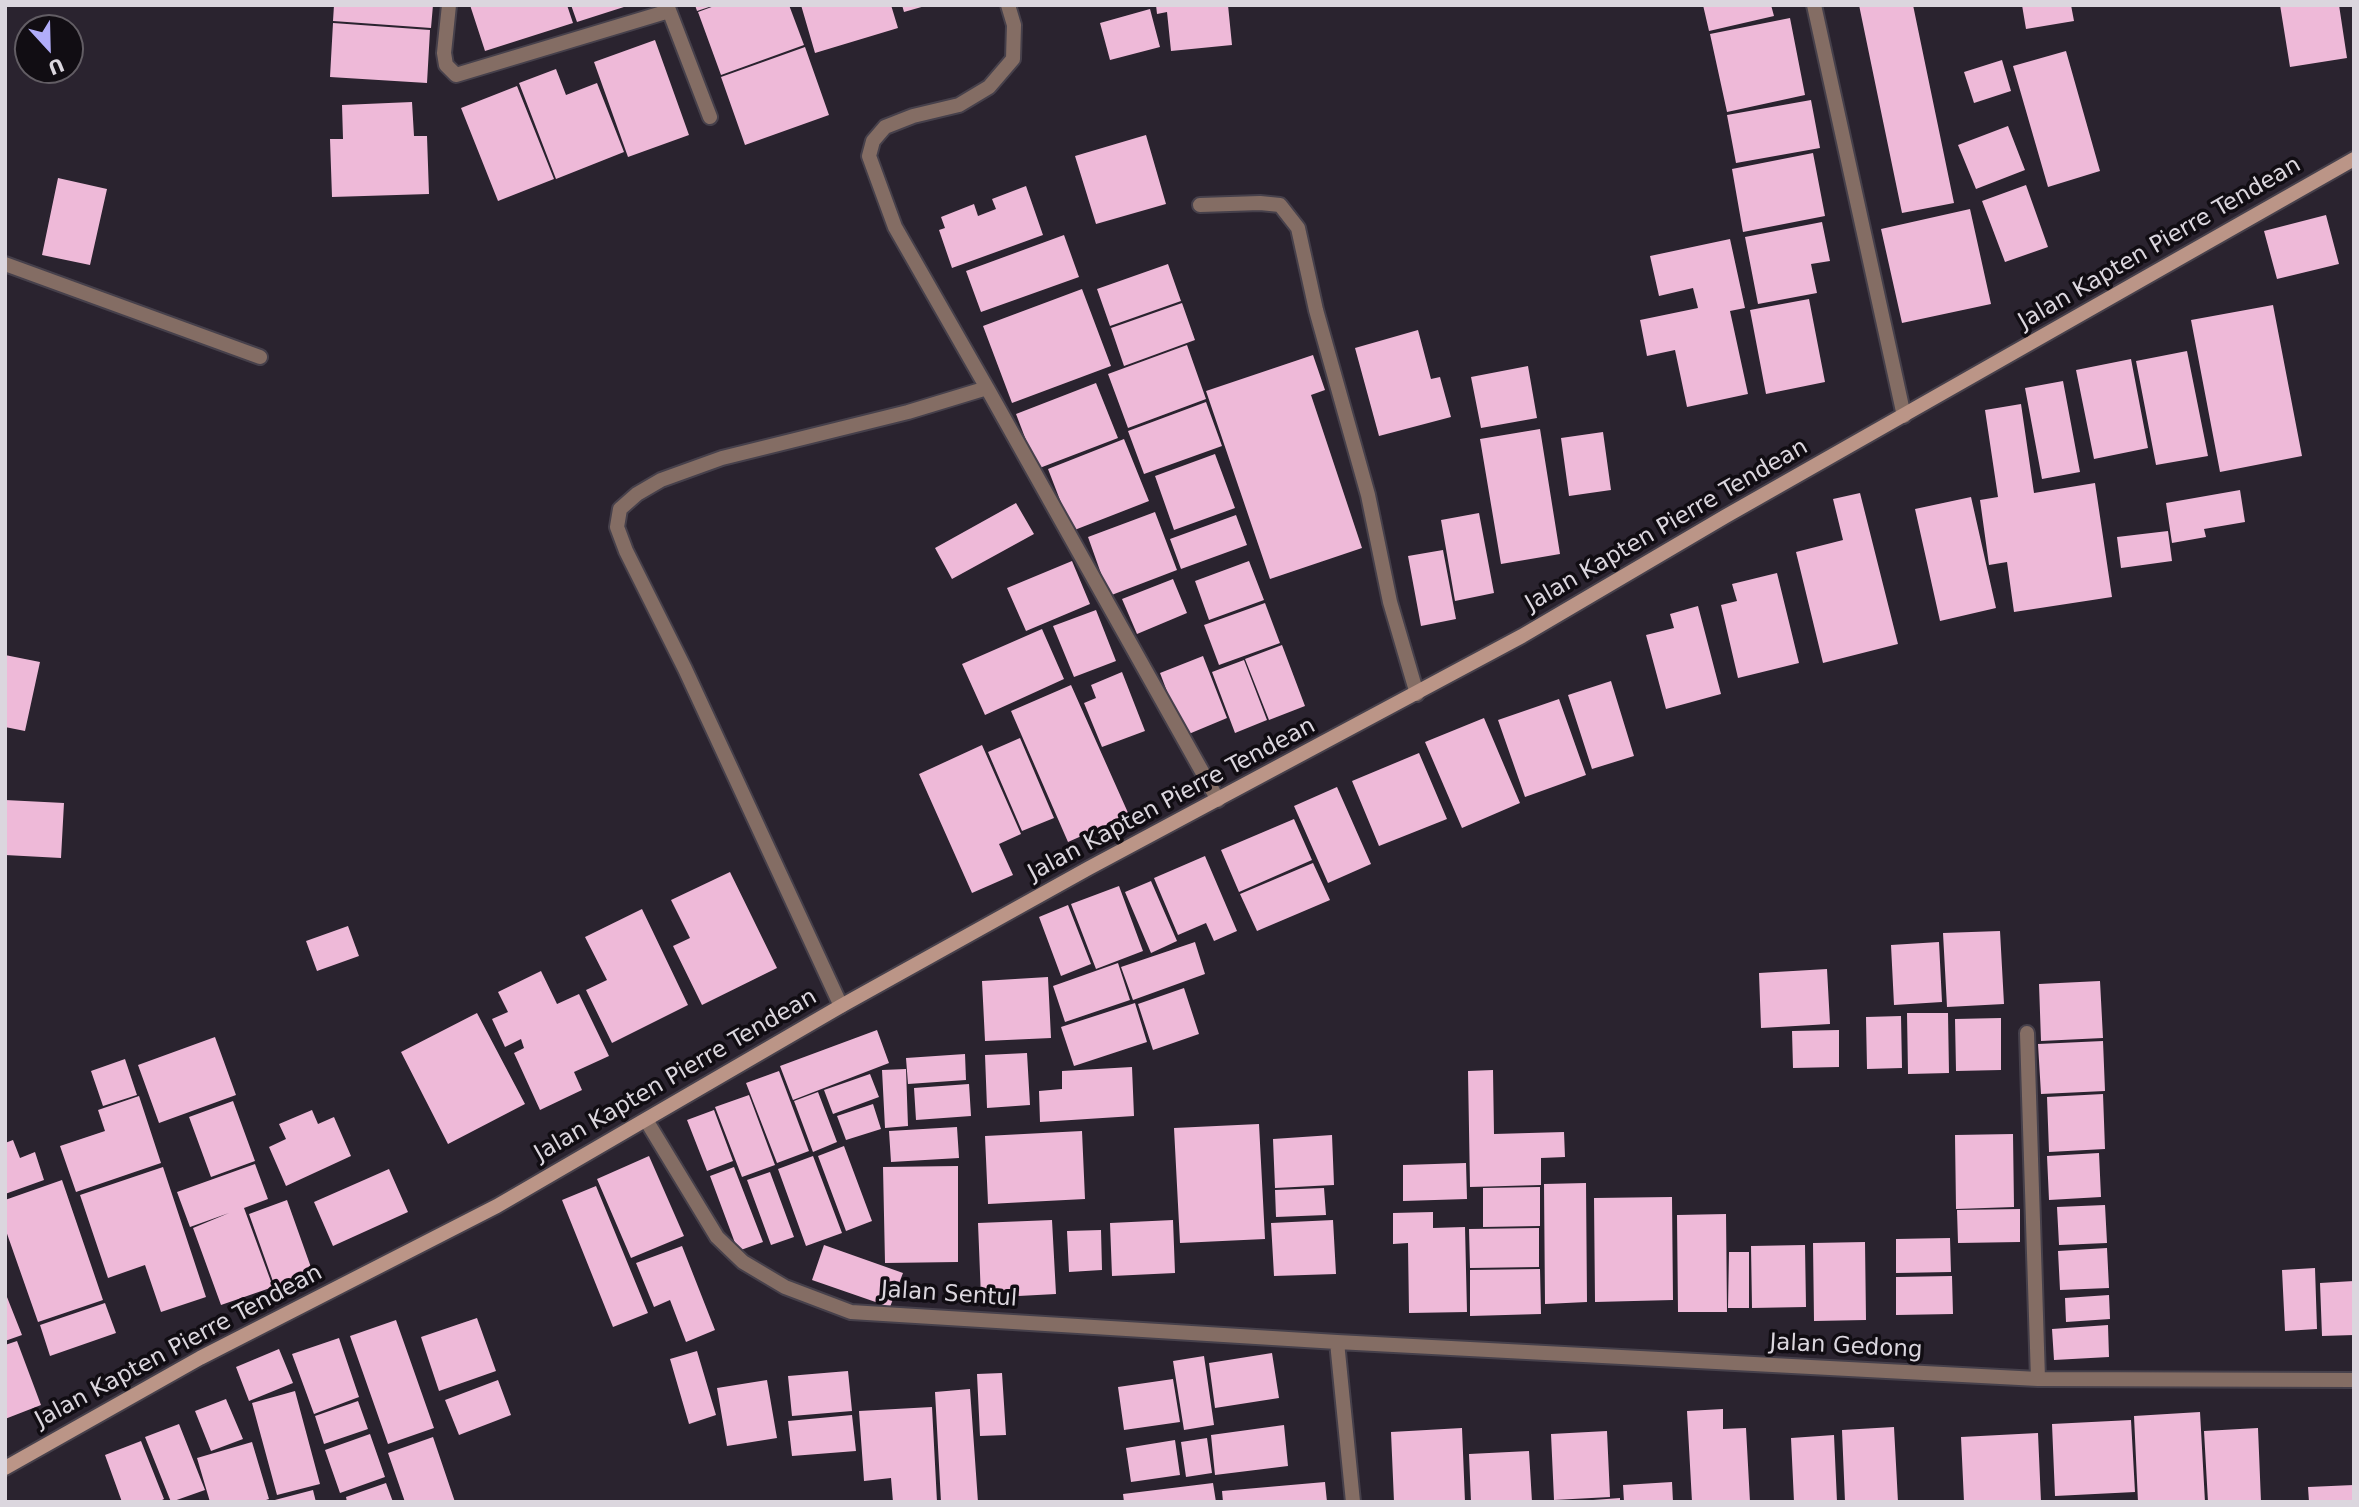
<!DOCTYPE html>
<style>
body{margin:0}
#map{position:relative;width:2359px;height:1507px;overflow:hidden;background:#2a232f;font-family:"DejaVu Sans",sans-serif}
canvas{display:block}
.frame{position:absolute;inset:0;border:7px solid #dbd6de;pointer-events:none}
.north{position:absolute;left:14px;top:14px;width:70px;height:70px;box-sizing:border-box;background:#110d13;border:2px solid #625d64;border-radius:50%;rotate:158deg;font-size:19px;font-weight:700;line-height:28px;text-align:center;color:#dbd6de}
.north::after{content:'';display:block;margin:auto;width:24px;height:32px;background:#b1adfa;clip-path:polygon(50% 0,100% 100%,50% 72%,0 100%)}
</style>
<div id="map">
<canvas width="2359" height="1507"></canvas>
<div class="frame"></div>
<div class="north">U</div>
</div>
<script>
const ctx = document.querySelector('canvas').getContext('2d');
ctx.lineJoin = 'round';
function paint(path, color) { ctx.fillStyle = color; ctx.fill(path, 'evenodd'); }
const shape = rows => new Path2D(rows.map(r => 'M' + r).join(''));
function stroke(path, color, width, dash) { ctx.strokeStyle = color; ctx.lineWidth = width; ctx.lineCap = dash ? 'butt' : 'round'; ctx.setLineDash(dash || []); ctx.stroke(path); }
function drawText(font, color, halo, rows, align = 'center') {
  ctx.font = font + ' "DejaVu Sans",sans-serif'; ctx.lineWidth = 7; ctx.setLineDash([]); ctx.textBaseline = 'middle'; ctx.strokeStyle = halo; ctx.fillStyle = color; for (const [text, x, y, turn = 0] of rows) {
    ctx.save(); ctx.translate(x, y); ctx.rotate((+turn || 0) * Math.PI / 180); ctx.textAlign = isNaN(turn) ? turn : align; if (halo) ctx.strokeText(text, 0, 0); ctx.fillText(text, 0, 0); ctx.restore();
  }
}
const building = shape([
 [334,5,433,5,431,28,333,21],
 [470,5,567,5,573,23,485,51],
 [571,5,627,5,627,6,577,22],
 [695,5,712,5,712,6,697,11],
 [717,5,789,5,804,45,721,75,698,12],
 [801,5,891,5,898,28,815,53],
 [902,5,925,5,925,6,904,12],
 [1156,5,1228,5,1232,45,1171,51,1167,12,1157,14],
 [1703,5,1771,5,1774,16,1709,31],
 [1859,5,1913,5,1954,203,1902,213],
 [2022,5,2071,5,2074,21,2026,29],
 [2280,5,2339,5,2347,58,2290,67],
 [1150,9,1160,47,1110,60,1100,23],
 [1790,18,1805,95,1727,112,1710,34],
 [333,23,430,30,427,83,330,77],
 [655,40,689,135,628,157,594,62],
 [805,47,829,115,745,145,721,77],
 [2066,51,2100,171,2048,187,2013,66],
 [2002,60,2011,91,1974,103,1964,72],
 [556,69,566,95,597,83,624,152,556,179,519,83],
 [517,86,554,179,498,201,461,108],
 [1811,100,1820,148,1736,163,1727,115],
 [412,102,414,136,427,136,429,194,332,197,330,139,343,139,342,105],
 [2008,126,2025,170,1976,189,1958,145],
 [1146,135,1166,204,1096,224,1075,156],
 [1813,153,1825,216,1743,232,1732,169],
 [58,178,107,189,90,265,42,255],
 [2026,185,2048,247,2005,262,1982,201],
 [1026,186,1043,235,952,268,939,230,945,228,941,217,974,204,978,216,996,209,992,199],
 [1970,209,1991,304,1902,323,1881,229],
 [2326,215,2339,264,2277,279,2264,231],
 [1822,222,1830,261,1811,264,1817,293,1758,304,1745,237],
 [1064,235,1079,277,981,312,966,271],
 [1730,239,1745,308,1730,311,1748,394,1687,407,1675,350,1647,356,1640,320,1698,308,1693,288,1659,296,1650,256],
 [1168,264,1181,301,1110,326,1097,289],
 [1082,289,1111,366,1012,403,983,326],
 [1809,299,1825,382,1766,394,1750,310],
 [1182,303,1195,340,1124,366,1111,328],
 [2273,305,2302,456,2220,472,2191,320],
 [1418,330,1431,379,1440,377,1451,417,1379,436,1355,348],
 [1187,345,1206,399,1128,428,1108,374],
 [2187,351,2208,456,2156,465,2136,361],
 [1313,355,1325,390,1311,395,1362,548,1270,579,1206,391],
 [2131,359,2148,448,2094,459,2076,370],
 [1528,366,1537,418,1481,428,1471,377],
 [2063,381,2080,472,2042,479,2025,388],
 [1096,383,1118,438,1037,469,1016,414],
 [1206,402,1222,446,1144,474,1128,431],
 [2021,404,2034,493,2095,483,2112,597,2014,612,2007,562,1989,565,1980,500,1998,497,1985,410],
 [1540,429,1560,554,1501,564,1480,439],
 [1603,432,1611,490,1569,496,1561,438],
 [1124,439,1149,501,1072,531,1048,469],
 [1215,454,1235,508,1174,530,1155,476],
 [2240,490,2245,522,2204,529,2206,537,2172,543,2166,503],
 [1860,493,1898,644,1823,663,1796,552,1843,540,1833,499],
 [1971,497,1996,608,1940,621,1915,509],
 [1016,503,1034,534,952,579,935,548],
 [1155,512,1177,570,1109,596,1088,537],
 [1479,513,1494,593,1455,601,1441,520],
 [1236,515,1247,545,1181,569,1170,539],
 [2168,531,2172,561,2121,568,2117,537],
 [1443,550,1456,619,1421,626,1408,556],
 [1072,561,1090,604,1026,631,1007,588],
 [1249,561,1264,600,1209,620,1195,581],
 [1777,573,1799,663,1738,678,1721,605,1737,601,1732,584],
 [1173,579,1187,613,1137,634,1122,599],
 [1265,603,1280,643,1219,665,1204,625],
 [1698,606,1721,694,1666,709,1646,635,1674,628,1670,614],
 [1096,610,1116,661,1074,677,1053,626],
 [1042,629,1064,679,985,715,962,664],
 [1282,645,1305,706,1269,720,1245,659],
 [5,655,40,662,25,731,5,727],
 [1203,656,1227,718,1184,736,1160,673],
 [1244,660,1267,720,1235,733,1212,672],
 [1122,672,1145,731,1102,747,1084,703,1096,698,1091,685],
 [1611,681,1634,756,1592,769,1568,695],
 [1071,685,1129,815,1068,842,1011,711],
 [1559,699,1586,775,1525,797,1498,720],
 [1484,718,1520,803,1462,828,1425,742],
 [1020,738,1054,818,1022,831,988,752],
 [982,745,1021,834,999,844,1013,875,972,893,919,774],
 [1419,753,1447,819,1379,846,1352,781],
 [1337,787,1371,864,1328,883,1294,806],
 [5,800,64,803,61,858,5,855],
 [1294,819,1312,860,1239,892,1221,850],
 [1205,856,1237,931,1214,941,1206,923,1178,935,1154,878],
 [1313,863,1330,900,1257,931,1240,894],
 [730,872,777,968,702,1005,673,946,690,938,671,900],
 [1151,881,1177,941,1151,953,1125,892],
 [1119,886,1143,951,1096,969,1071,904],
 [1068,905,1091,964,1061,976,1039,917],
 [642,909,688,1005,612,1043,586,990,607,980,585,937],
 [348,926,359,956,317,971,306,941],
 [2000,931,2004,1004,1947,1007,1943,933],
 [1195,942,1205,974,1133,1000,1121,967],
 [1939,942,1942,1002,1894,1005,1891,945],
 [1118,963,1130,1000,1065,1022,1053,986],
 [1827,969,1830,1024,1761,1028,1759,973],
 [541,971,557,1004,579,994,609,1056,574,1072,582,1090,540,1110,514,1053,524,1048,521,1039,505,1047,492,1019,508,1012,498,992],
 [1048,977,1051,1038,985,1041,982,981],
 [2100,981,2103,1038,2041,1041,2039,984],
 [1184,988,1199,1034,1153,1050,1138,1004],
 [1135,1003,1147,1042,1074,1066,1061,1027],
 [477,1013,525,1104,448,1144,401,1052],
 [1907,1013,1948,1013,1949,1073,1908,1074],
 [1901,1016,1902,1068,1867,1069,1866,1017],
 [2001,1018,2001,1070,1956,1071,1955,1019],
 [877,1030,889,1063,793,1100,780,1066],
 [1839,1030,1839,1067,1793,1068,1792,1031],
 [215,1037,236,1095,159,1123,138,1065],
 [2103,1041,2105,1091,2041,1094,2038,1044],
 [1027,1053,1030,1105,987,1108,985,1055],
 [965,1054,966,1080,908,1084,906,1058],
 [125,1059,137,1095,103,1106,91,1071],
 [1132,1067,1134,1116,1040,1122,1039,1091,1062,1089,1062,1071],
 [906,1069,908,1126,885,1128,882,1070],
 [1493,1070,1494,1134,1564,1132,1565,1157,1541,1158,1541,1185,1470,1187,1468,1071],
 [779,1071,809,1151,777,1163,746,1083],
 [870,1074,879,1097,833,1114,824,1090],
 [969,1084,971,1116,916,1120,914,1088],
 [818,1092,837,1142,813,1152,794,1101],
 [2103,1094,2105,1149,2049,1152,2047,1097],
 [749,1095,775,1165,742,1177,715,1107],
 [139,1096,161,1163,76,1192,60,1146,105,1131,98,1110],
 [233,1101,255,1161,211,1177,189,1117],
 [873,1104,881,1129,846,1140,837,1116],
 [312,1110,318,1124,334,1117,351,1156,286,1186,269,1147,286,1139,279,1124],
 [714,1110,733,1161,707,1171,687,1120],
 [1259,1124,1265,1239,1180,1243,1174,1128],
 [957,1127,959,1158,891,1162,889,1131],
 [1082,1131,1085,1199,988,1204,985,1136],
 [2013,1134,2014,1207,1956,1209,1955,1135],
 [1332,1135,1334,1185,1275,1188,1273,1139],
 [13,1140,20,1158,35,1152,44,1180,5,1194,5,1143],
 [844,1146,872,1221,846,1231,818,1156],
 [2099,1153,2101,1197,2049,1200,2047,1156],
 [649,1156,684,1236,631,1258,597,1179],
 [813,1156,842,1233,806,1246,778,1169],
 [1466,1163,1467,1199,1403,1201,1403,1165],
 [255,1164,268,1199,244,1208,273,1287,221,1305,193,1228,229,1213,190,1227,177,1192],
 [958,1166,958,1262,885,1263,883,1167],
 [163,1167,206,1297,161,1312,145,1265,108,1278,80,1195],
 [734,1167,763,1242,738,1251,710,1176],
 [389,1169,408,1212,333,1246,314,1202],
 [770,1172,794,1237,771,1245,747,1180],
 [62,1180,103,1300,38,1322,5,1228,5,1200],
 [1586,1183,1587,1302,1545,1304,1544,1184],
 [596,1186,648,1313,613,1327,562,1200],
 [1540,1187,1540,1226,1483,1227,1483,1188],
 [1324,1188,1326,1215,1276,1217,1275,1190],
 [1672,1197,1673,1300,1595,1302,1594,1198],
 [287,1200,313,1273,275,1287,249,1214],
 [2105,1205,2107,1243,2059,1245,2057,1207],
 [2020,1209,2020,1242,1958,1243,1957,1210],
 [1433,1212,1433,1228,1465,1227,1467,1312,1409,1313,1408,1243,1393,1244,1393,1213],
 [1726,1214,1727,1312,1678,1312,1677,1215],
 [1052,1220,1056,1294,981,1298,978,1223],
 [1173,1220,1175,1273,1112,1276,1110,1223],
 [1333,1220,1336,1274,1274,1276,1271,1223],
 [1539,1228,1539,1267,1470,1268,1469,1229],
 [1101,1230,1102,1270,1069,1272,1067,1231],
 [1950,1238,1951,1272,1896,1273,1896,1239],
 [1865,1242,1866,1320,1814,1321,1813,1243],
 [824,1245,903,1273,890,1307,812,1280],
 [1805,1245,1806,1307,1752,1308,1751,1246],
 [682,1246,715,1330,686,1342,670,1300,654,1307,636,1263],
 [2107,1248,2109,1288,2060,1290,2058,1251],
 [1729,1252,1749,1252,1749,1308,1728,1308],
 [2315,1268,2317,1329,2285,1331,2282,1270],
 [1540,1269,1541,1314,1470,1316,1470,1270],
 [1952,1276,1953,1314,1896,1315,1896,1277],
 [2354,1281,2354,1335,2322,1336,2320,1283],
 [5,1292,22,1335,5,1341],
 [2109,1295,2110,1319,2066,1322,2065,1298],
 [105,1303,116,1333,50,1356,40,1325],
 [477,1318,496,1371,439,1391,421,1337],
 [396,1320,434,1428,388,1444,350,1336],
 [2108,1325,2109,1357,2054,1360,2052,1329],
 [339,1338,359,1397,314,1414,292,1354],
 [17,1341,41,1405,5,1419,5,1345],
 [279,1349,293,1383,249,1401,236,1367],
 [697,1351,716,1415,689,1424,670,1359],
 [1272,1353,1279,1398,1215,1408,1209,1363],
 [1204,1356,1214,1425,1184,1430,1173,1361],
 [848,1371,852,1411,792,1416,788,1376],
 [1002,1373,1006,1435,980,1436,977,1374],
 [1173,1379,1180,1422,1124,1430,1118,1387],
 [498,1380,511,1415,459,1435,445,1400],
 [767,1380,777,1438,727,1446,717,1388],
 [970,1389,978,1502,941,1502,935,1392],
 [295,1391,320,1484,277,1495,252,1403],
 [226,1399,243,1439,211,1451,195,1411],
 [358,1401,368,1429,324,1444,315,1416],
 [932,1407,937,1502,893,1502,891,1478,864,1481,859,1411],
 [1723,1409,1723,1429,1746,1428,1750,1502,1692,1502,1687,1411],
 [2200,1412,2205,1502,2138,1502,2134,1416],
 [852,1415,856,1451,792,1456,788,1421],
 [2131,1420,2135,1492,2055,1496,2052,1424],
 [179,1424,205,1490,171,1502,145,1437],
 [1284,1425,1288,1466,1215,1475,1211,1435],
 [1894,1427,1898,1502,1845,1502,1842,1430],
 [1462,1428,1465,1502,1394,1502,1391,1432],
 [2258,1428,2261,1502,2208,1502,2204,1431],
 [1607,1431,1610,1497,1554,1500,1551,1434],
 [2038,1433,2041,1502,1964,1502,1961,1437],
 [370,1434,385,1477,340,1493,325,1450],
 [1834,1435,1837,1502,1794,1502,1791,1438],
 [433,1437,455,1502,405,1502,388,1453],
 [1207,1438,1212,1473,1186,1477,1181,1442],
 [1175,1440,1180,1475,1131,1482,1126,1448],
 [141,1441,164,1499,158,1502,122,1502,105,1455],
 [252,1442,269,1499,260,1502,210,1502,197,1458],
 [1529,1451,1532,1502,1471,1502,1469,1454],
 [1325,1482,1327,1502,1223,1502,1222,1491],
 [1672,1482,1673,1502,1624,1502,1623,1485],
 [386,1483,393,1502,347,1502,346,1497],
 [1213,1483,1216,1502,1124,1502,1123,1494],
 [2354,1485,2354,1502,2309,1502,2308,1487],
 [313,1490,316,1502,271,1502,271,1501],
 [1620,1498,1620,1502,1593,1502,1593,1500]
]);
const service = shape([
 [1200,205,1260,203,1280,205,1298,228,1316,310,1368,495,1390,602,1417,694]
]);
const minor = shape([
 [449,5,444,53,446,65,456,75,669,11],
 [667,5,710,117],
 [1814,5,1904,416],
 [5,264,260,357],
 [987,388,1218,800],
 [841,1006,685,669,626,551,617,527,620,509,637,494,661,480,722,458,908,412,987,388,895,227,869,156,873,141,885,127,913,116,959,105,989,87,1013,59,1014,25,1008,5],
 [2027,1033,2038,1379],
 [646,1120,717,1237,743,1262,785,1287,851,1312,1337,1342,2038,1379,2354,1380],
 [1337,1342,1353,1502]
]);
const secondary = shape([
 [5,1468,200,1358,497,1206,841,1006,1089,868,1522,636,1726,516,2354,159]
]);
const streetNames = [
 ["Jalan Kapten Pierre Tendean",2160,244,-30],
 ["Jalan Kapten Pierre Tendean",1667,526,-30],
 ["Jalan Kapten Pierre Tendean",1172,800,-28],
 ["Jalan Kapten Pierre Tendean",676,1076,-30],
 ["Jalan Sentul",949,1295,4],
 ["Jalan Kapten Pierre Tendean",179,1347,-28],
 ["Jalan Gedong",1846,1347,3]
];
paint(building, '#eeb9d8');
stroke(service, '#46404b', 18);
stroke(minor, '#46404b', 18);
stroke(secondary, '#46404b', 18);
stroke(service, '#846d64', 14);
stroke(minor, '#846d64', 14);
stroke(secondary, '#bb9587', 14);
drawText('23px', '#dbd6de', '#110d13', streetNames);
</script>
